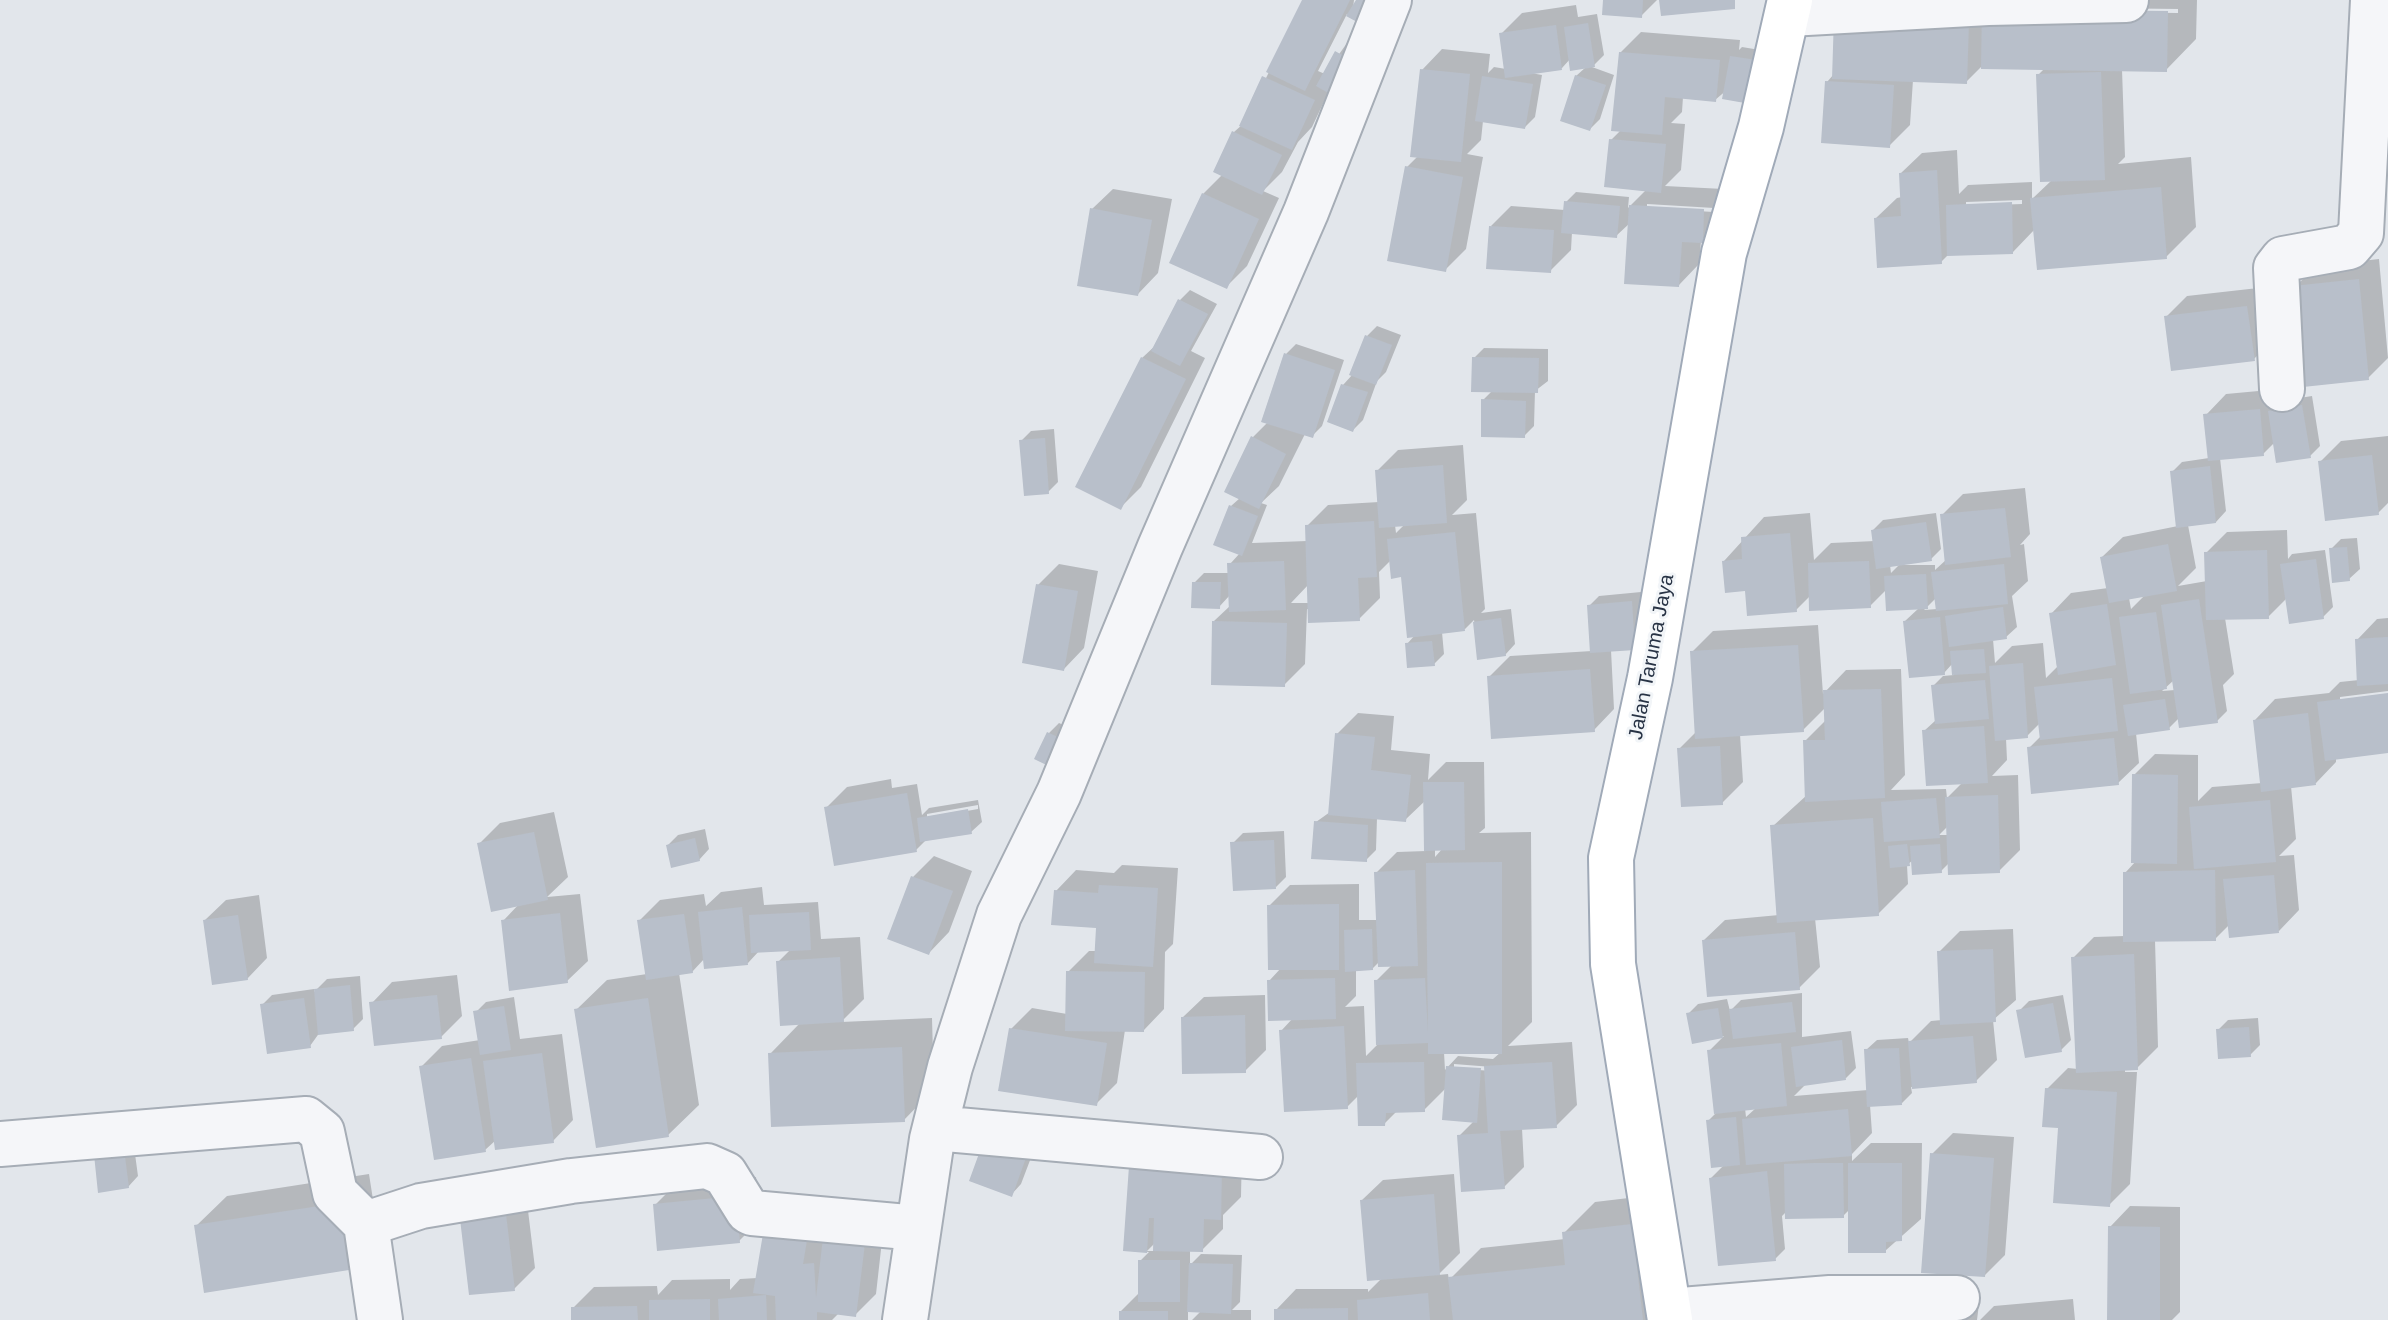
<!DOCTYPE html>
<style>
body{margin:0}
canvas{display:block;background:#e2e6eb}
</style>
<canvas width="2388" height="1320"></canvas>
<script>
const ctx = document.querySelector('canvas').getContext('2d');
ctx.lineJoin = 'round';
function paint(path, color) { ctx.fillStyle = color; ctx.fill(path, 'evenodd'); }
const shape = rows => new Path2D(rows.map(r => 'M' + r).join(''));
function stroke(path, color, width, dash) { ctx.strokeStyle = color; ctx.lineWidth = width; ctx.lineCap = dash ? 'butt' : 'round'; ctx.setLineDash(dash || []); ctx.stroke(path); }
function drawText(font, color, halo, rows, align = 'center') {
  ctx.font = font + ' Arial,sans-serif'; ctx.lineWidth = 6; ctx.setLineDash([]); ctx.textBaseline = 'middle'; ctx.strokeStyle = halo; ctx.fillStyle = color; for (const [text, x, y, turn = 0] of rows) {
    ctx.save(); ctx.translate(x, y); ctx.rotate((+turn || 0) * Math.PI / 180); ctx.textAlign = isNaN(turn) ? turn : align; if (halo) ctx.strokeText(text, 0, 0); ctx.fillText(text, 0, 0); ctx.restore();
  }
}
const shadow = shape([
 [1305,0,1354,0,1353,8,1358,0,1370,27,1347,14,1318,71,1325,74,1347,43,1360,49,1329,91,1312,127,1298,142,1282,172,1263,191,1279,198,1247,266,1226,287,1203,194,1223,174,1234,132,1243,124],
 [1605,0,1657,0,1641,16],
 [1994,0,2197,0,2196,39,2166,70,2122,69,2125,157,2118,164,2191,157,2196,227,2166,257,2035,229,2013,252,1949,254,1941,262,1876,218,1897,198,1902,197,1901,173,1922,153,1957,150,1959,194,1968,185,2032,182,2032,199,2052,180,2038,75,2045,68,1981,67,1966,82,1913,80,1910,125,1889,146,1827,82,1834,74],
 [2011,7,2178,9,2178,13,2011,11],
 [2022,200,2022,204,1966,206,1966,202],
 [1576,5,1578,17,1597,14,1604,55,1592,67,1614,75,1600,119,1590,129,1576,76,1586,67,1571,58,1562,68,1531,73,1542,75,1535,117,1525,127,1483,121,1481,140,1467,154,1483,157,1466,249,1445,270,1407,167,1418,156,1422,70,1442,49,1490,54,1488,73,1494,67,1506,69,1501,34,1522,13],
 [1641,32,1740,40,1739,50,1742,47,1772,52,1715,100,1683,97,1682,112,1671,123,1685,124,1681,170,1665,186,1724,189,1723,220,1701,241,1699,264,1679,285,1630,223,1616,236,1572,232,1571,250,1550,271,1491,226,1511,206,1565,210,1566,202,1576,192,1629,197,1628,208,1647,189,1611,140,1622,129,1620,53],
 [1647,204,1714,208,1714,212,1647,208],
 [1113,189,1172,199,1158,273,1138,294,1092,209],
 [2379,259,2388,358,2368,378,2295,287,2316,266],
 [2267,287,2274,338,2254,359,2166,317,2187,296],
 [1190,290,1217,304,1191,351,1205,358,1141,487,1120,508,1142,358,1157,344,1180,300],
 [1377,326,1401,335,1386,372,1377,381,1363,420,1353,430,1343,385,1353,374,1367,336],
 [1296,344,1344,360,1322,426,1312,436,1305,434,1279,486,1261,503,1267,505,1252,543,1307,541,1307,526,1328,505,1379,502,1377,471,1398,450,1463,445,1467,500,1452,515,1476,513,1485,609,1481,613,1511,609,1515,644,1505,655,1479,658,1474,620,1465,629,1442,632,1444,654,1434,664,1407,644,1415,635,1403,575,1391,560,1379,572,1380,598,1359,619,1307,609,1305,664,1284,685,1214,621,1231,605,1230,595,1219,607,1194,583,1204,573,1230,573,1230,564,1240,553,1231,506,1240,498,1253,437,1268,422,1286,354],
 [1405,524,1396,533,1395,525],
 [1309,584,1310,603,1291,603],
 [1484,348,1548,349,1548,381,1535,391,1534,426,1524,436,1483,400,1493,390,1474,358],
 [2280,389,2281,401,2312,396,2320,446,2310,456,2275,442,2263,454,2220,458,2226,511,2216,522,2188,525,2196,568,2178,586,2207,581,2206,553,2227,532,2287,530,2288,559,2292,554,2325,550,2333,607,2323,617,2287,598,2268,617,2225,618,2234,674,2223,685,2227,711,2217,721,2179,718,2169,728,2136,733,2139,763,2118,783,2029,748,2042,735,2040,723,2027,736,2006,738,2007,760,1992,776,2018,775,2020,850,1999,871,1950,862,1941,871,1913,860,1907,865,1908,884,1878,914,1815,918,1820,967,1799,988,1704,940,1725,920,1779,915,1773,826,1807,795,1805,741,1826,720,1826,707,1803,730,1740,734,1743,782,1722,803,1679,749,1697,731,1692,652,1713,631,1818,625,1823,694,1846,670,1901,669,1905,775,1891,790,1946,789,1947,798,1963,782,1924,731,1936,720,1933,686,1943,676,1954,675,1953,663,1944,673,1905,621,1919,608,1887,589,1870,606,1811,595,1796,610,1747,589,1724,561,1764,517,1810,513,1814,560,1831,543,1875,541,1873,530,1883,520,1936,513,1941,549,1931,559,1890,565,1891,573,1899,565,1935,565,1935,570,1947,559,1942,515,1963,494,2025,488,2030,534,2020,545,2024,544,2028,581,2012,596,2017,627,2006,637,1993,639,1995,663,2012,646,2043,643,2046,678,2057,667,2051,614,2071,593,2108,588,2102,557,2123,537,2178,526,2172,472,2182,462,2209,458,2206,415,2226,394],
 [2145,595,2131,609,2129,598],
 [1936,598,1937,609,1924,610],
 [2174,680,2175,690,2162,691],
 [1948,826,1949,835,1939,835],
 [1054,429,1058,482,1048,492,1021,441,1031,431],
 [2388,436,2388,503,2378,513,2320,462,2341,441],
 [2357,538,2360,569,2349,579,2331,549,2341,539],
 [1059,564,1098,571,1084,648,1064,669,1038,585],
 [1641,592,1645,638,1611,650,1614,709,1594,730,1489,677,1510,656,1592,651,1589,606,1599,596],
 [2388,618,2388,691,2340,697,2340,701,2388,695,2388,751,2336,758,2336,762,2316,783,2291,786,2296,839,2279,856,2294,855,2299,910,2279,931,2230,924,2215,939,2155,940,2158,1047,2137,1068,2125,1069,2125,1072,2137,1072,2130,1184,2109,1205,2060,1126,2047,1089,2068,1068,2078,1069,2073,958,2094,937,2125,936,2125,873,2136,861,2134,775,2155,754,2198,755,2198,801,2212,787,2262,783,2255,720,2275,699,2329,693,2340,682,2359,680,2357,640,2377,619],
 [1358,713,1394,716,1391,750,1430,754,1428,780,1446,762,1484,762,1485,828,1479,833,1531,832,1532,1022,1508,1046,1572,1042,1577,1105,1556,1126,1522,1128,1524,1167,1504,1187,1459,1136,1474,1121,1446,1088,1424,1110,1398,1110,1384,1124,1359,1095,1347,1107,1281,1031,1293,1018,1269,981,1281,968,1269,906,1290,885,1359,884,1359,920,1378,920,1376,873,1397,852,1426,851,1426,800,1405,820,1377,818,1376,850,1366,860,1316,822,1330,812,1337,734],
 [1443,848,1435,857,1435,849],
 [1380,961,1392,965,1376,981,1378,1044,1366,1056,1364,1006,1345,1007,1356,996,1356,969,1373,968],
 [1444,1052,1501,1052,1493,1059,1458,1056,1445,1070],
 [1454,1064,1492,1067,1491,1071,1454,1068],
 [1059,723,1083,734,1037,758,1049,733],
 [891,779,892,788,917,784,922,815,929,808,978,800,982,822,971,832,927,839,916,850,826,808,847,787],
 [978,805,978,809,927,818,927,814],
 [554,812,568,877,547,897,580,894,588,961,567,981,503,921,520,903,479,844,500,823],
 [705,829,709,849,699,860,668,845,678,835],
 [1284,831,1286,877,1276,887,1233,843,1243,833],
 [934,856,972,871,949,932,929,953,913,877],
 [1122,865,1178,868,1173,944,1165,952,1164,1009,1144,1030,1125,1030,1117,1083,1096,1104,1011,1029,1032,1008,1067,1014,1068,972,1089,951,1097,951,1098,926,1056,891,1076,870,1114,873],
 [762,887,764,905,818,902,821,939,860,937,864,999,841,1022,932,1018,934,1089,904,1120,770,1054,801,1022,778,962,791,949,760,950,748,963,705,958,692,972,679,973,699,1105,668,1135,576,1010,607,980,647,974,639,921,660,900,704,894,706,906,721,892],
 [259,895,267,958,247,979,205,920,226,900],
 [2013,929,2016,1000,1993,1020,1997,1060,1976,1081,1911,1087,1912,1093,1902,1103,1870,1105,1872,1133,1852,1154,1852,1161,1871,1143,1922,1143,1921,1219,1885,1251,1850,1209,1843,1216,1787,1211,1782,1216,1785,1249,1775,1259,1711,1178,1724,1165,1708,1121,1716,1113,1709,1051,1724,1036,1693,1041,1688,1014,1698,1004,1727,999,1730,1011,1741,1000,1802,993,1802,1037,1851,1031,1856,1068,1846,1078,1807,1083,1794,1096,1868,1090,1866,1050,1877,1040,1908,1038,1909,1043,1931,1021,1942,1020,1939,952,1960,931],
 [1745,1108,1756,1108,1746,1117],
 [457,975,462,1016,441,1037,372,1003,392,982],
 [360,976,363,1019,353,1029,320,1032,310,1046,262,1005,272,995,314,989,314,992,327,979],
 [1265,995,1266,1050,1245,1071,1183,1017,1204,997],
 [2063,995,2071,1040,2061,1050,2019,1011,2029,1001],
 [514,997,520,1039,562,1034,573,1120,553,1141,496,1140,485,1150,421,1067,442,1046,480,1040,476,1012,486,1002],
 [2258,1018,2260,1045,2250,1055,2218,1030,2228,1020],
 [132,1132,138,1176,128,1187,95,1146],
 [1953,1133,2014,1137,2005,1255,1985,1275,1932,1154],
 [1037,1142,1021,1184,1011,1195,971,1180],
 [1242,1148,1241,1197,1223,1215,1223,1229,1202,1250,1190,1250,1190,1265,1201,1254,1242,1255,1240,1302,1232,1310,1251,1310,1251,1320,1192,1320,1201,1311,1188,1310,1188,1320,1121,1320,1121,1311,1140,1292,1140,1261,1149,1252,1125,1250,1127,1218],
 [1155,1243,1155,1251,1147,1251],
 [369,1174,379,1238,348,1268,196,1226,227,1196],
 [1454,1174,1460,1253,1438,1275,1448,1274,1449,1280,1481,1248,1565,1239,1564,1233,1595,1202,1662,1194,1658,1320,1276,1320,1276,1310,1296,1289,1368,1289,1368,1292,1382,1278,1362,1200,1383,1180],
 [756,1177,760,1220,739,1241,655,1205,676,1184],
 [526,1194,535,1268,514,1289,462,1220],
 [2130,1206,2180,1207,2180,1312,2172,1320,2109,1320,2110,1227],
 [766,1223,884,1223,876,1294,855,1315,839,1313,832,1320,574,1320,573,1308,594,1287,657,1286,658,1295,672,1280,730,1279,730,1290,740,1279,757,1278],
 [1866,1296,1979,1304,1977,1320,1845,1320],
 [2073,1299,2075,1320,1980,1320,1994,1306]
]);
const building = shape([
 [1302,0,1350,0,1305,91,1266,72],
 [1356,0,1366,0,1370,29,1346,16],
 [1603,0,1643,0,1642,18,1602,15],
 [1659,0,1735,0,1735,9,1661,16],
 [1982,9,2168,11,2167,72,1981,69],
 [1834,16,1969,20,1967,84,1832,79],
 [1588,23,1595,67,1570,71,1564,27],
 [1556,25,1562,70,1505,78,1499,33],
 [1335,51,1351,60,1332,95,1316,86],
 [1619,52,1720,60,1716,102,1665,97,1662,135,1611,131],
 [1730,56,1763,61,1756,105,1722,99],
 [1420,69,1470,74,1461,162,1410,157],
 [2101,72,2105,180,2040,182,2036,74],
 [1575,75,1606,85,1590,131,1560,121],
 [1262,76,1315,100,1292,150,1239,126],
 [1482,76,1533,84,1525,129,1475,121],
 [1825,81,1894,85,1890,148,1821,143],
 [1232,131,1282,155,1262,195,1213,172],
 [1609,139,1666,144,1661,193,1604,187],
 [1405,166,1463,177,1446,272,1387,261],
 [1937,170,1942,264,1877,268,1874,218,1901,216,1899,173],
 [2161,187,2167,259,2037,270,2030,198],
 [1202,193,1259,219,1227,289,1169,263],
 [1564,201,1620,206,1617,238,1561,233],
 [2012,202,2013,254,1947,256,1946,205],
 [1629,205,1704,209,1703,243,1682,242,1679,287,1624,284],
 [1090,208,1152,220,1138,296,1077,286],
 [1489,226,1554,230,1551,273,1486,269],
 [2359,279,2369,380,2303,387,2293,286],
 [1178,299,1208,314,1180,366,1151,351],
 [2247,306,2255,361,2171,371,2164,316],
 [1365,335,1392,345,1376,385,1349,375],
 [1284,353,1335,370,1313,438,1261,422],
 [1141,357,1186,379,1121,510,1075,487],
 [1472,357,1539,358,1538,393,1471,392],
 [1341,384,1368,392,1353,432,1327,422],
 [1481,399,1526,401,1525,438,1481,437],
 [2302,405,2311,458,2276,463,2268,411],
 [2260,409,2264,456,2208,461,2203,414],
 [1251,436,1286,454,1259,509,1224,492],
 [1045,438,1049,494,1024,496,1019,440],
 [2372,455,2379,515,2325,521,2318,461],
 [1443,465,1447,523,1379,528,1375,470],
 [2210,466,2216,523,2176,528,2170,471],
 [1229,505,1258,516,1242,556,1213,545],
 [2005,508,2011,557,1945,565,1940,514],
 [1374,521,1377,577,1358,578,1360,621,1308,623,1305,525],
 [1926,522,1932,561,1876,569,1871,530],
 [1455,532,1465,631,1407,638,1401,577,1391,579,1387,539],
 [1790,533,1797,612,1747,616,1745,591,1725,593,1722,561,1742,559,1741,537],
 [2168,544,2177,591,2109,603,2100,557],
 [2347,547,2350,581,2332,583,2329,548],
 [2267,550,2269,619,2206,620,2204,552],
 [2316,559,2324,619,2289,624,2280,564],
 [1284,561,1286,610,1229,612,1227,563],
 [1869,561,1871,608,1809,611,1808,563],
 [2004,564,2008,604,1936,611,1931,572],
 [1926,574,1928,609,1886,611,1884,576],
 [1192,582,1221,582,1220,609,1191,608],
 [1036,584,1078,591,1064,671,1022,663],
 [2199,599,2218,723,2179,728,2161,605],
 [1632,601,1635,650,1590,653,1587,605],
 [2107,604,2116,665,2058,675,2049,613],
 [2003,607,2007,639,1949,647,1945,616],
 [2156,612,2167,689,2130,694,2119,617],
 [1940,617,1945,675,1909,678,1903,621],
 [1501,618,1506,656,1477,660,1473,622],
 [1212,621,1287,623,1285,687,1211,685],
 [2388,637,2388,684,2357,686,2355,639],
 [1432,641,1435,666,1407,668,1405,643],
 [1798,645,1804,732,1695,739,1690,651],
 [1984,649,1986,673,1952,675,1950,651],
 [2023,663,2028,738,1995,741,1989,666],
 [1590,669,1595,732,1491,739,1487,676],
 [2112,678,2118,731,2040,740,2034,687],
 [1985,680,1989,719,1935,724,1931,685],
 [1881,689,1885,798,1805,802,1803,740,1825,740,1823,690],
 [2388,693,2388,753,2325,761,2317,702],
 [2165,699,2170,730,2128,736,2123,705],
 [2308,713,2316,785,2261,792,2253,720],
 [1984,726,1988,783,1926,786,1922,730],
 [1047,732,1075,745,1061,772,1034,759],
 [1335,733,1375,737,1371,770,1411,775,1406,822,1328,815],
 [2114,738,2119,785,2031,794,2027,747],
 [1720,746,1723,805,1681,807,1677,748],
 [2132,774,2178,775,2177,864,2131,863],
 [1423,782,1464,782,1465,850,1424,851],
 [907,793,917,852,834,866,824,807],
 [1998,795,2000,873,1948,875,1945,797],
 [1936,798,1940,838,1884,842,1881,802],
 [2270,800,2276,862,2194,869,2189,807],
 [968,809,972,834,920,842,917,818],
 [1873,818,1879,916,1777,923,1770,825],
 [1314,821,1368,825,1367,862,1311,859],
 [534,832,548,900,491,912,477,843],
 [695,838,700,861,671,868,666,845],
 [1274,840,1276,889,1233,891,1230,842],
 [1907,844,1910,866,1890,868,1888,846],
 [1940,844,1942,873,1912,875,1910,846],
 [1502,862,1502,1054,1428,1054,1428,1043,1376,1045,1374,980,1425,978,1428,1033,1426,863],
 [1415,870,1418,966,1378,967,1374,872],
 [2215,870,2216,941,2123,942,2123,872],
 [2274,875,2279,933,2229,938,2223,879],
 [911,876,953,891,929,955,887,939],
 [1099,885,1158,888,1153,967,1094,963,1096,928,1051,925,1054,890,1098,893],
 [1339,904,1339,970,1268,970,1267,905],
 [742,907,748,965,704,969,698,912],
 [809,912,811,950,751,953,749,915],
 [560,913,568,983,509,991,501,920],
 [684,914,693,973,646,980,637,920],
 [238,915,248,980,212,985,203,920],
 [1372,929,1373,970,1345,972,1344,930],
 [1795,932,1800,990,1707,997,1702,940],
 [1993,949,1996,1022,1940,1025,1937,951],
 [2134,954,2138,1070,2076,1073,2071,957],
 [840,957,844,1022,780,1026,776,961],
 [1066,971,1145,972,1144,1032,1065,1031],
 [1335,978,1336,1019,1268,1021,1267,980],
 [350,985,354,1031,318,1035,314,989],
 [437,995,442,1039,374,1046,369,1002],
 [304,998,311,1048,267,1054,260,1004],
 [648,998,669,1137,596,1148,574,1009],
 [1792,1002,1796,1032,1733,1039,1729,1009],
 [2053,1003,2062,1052,2025,1058,2016,1010],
 [504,1006,511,1050,480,1055,473,1011],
 [1718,1008,1723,1038,1692,1044,1686,1013],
 [1245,1015,1246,1073,1182,1074,1181,1017],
 [1344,1026,1348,1109,1284,1112,1279,1030],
 [2249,1027,2251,1057,2218,1059,2216,1029],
 [1009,1028,1107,1043,1097,1106,998,1091],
 [1973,1036,1977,1083,1912,1089,1908,1041],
 [1842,1040,1846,1080,1796,1087,1791,1047],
 [1781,1043,1787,1106,1714,1114,1707,1050],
 [902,1047,905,1122,771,1127,768,1053],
 [1899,1048,1902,1105,1867,1107,1864,1049],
 [542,1053,554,1143,495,1150,483,1061],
 [471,1058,486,1152,434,1160,419,1066],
 [1424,1062,1425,1112,1386,1113,1385,1126,1358,1126,1356,1063],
 [1552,1062,1557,1128,1500,1131,1505,1189,1461,1192,1457,1135,1488,1133,1484,1066],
 [1446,1066,1481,1068,1477,1123,1442,1120],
 [2045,1088,2117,1092,2110,1207,2053,1203,2058,1128,2042,1127],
 [1848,1109,1852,1156,1746,1165,1742,1119],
 [1736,1117,1740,1165,1711,1168,1706,1120],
 [985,1137,1028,1152,1012,1197,969,1181],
 [123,1141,129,1188,98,1193,93,1145],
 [1930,1153,1994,1158,1985,1277,1921,1273],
 [1815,1163,1843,1163,1844,1218,1785,1219,1784,1164],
 [1848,1163,1902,1163,1902,1241,1886,1242,1886,1253,1848,1253],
 [1129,1166,1222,1168,1221,1220,1204,1219,1203,1252,1153,1251,1154,1218,1149,1218,1147,1253,1123,1251],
 [1767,1171,1776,1261,1718,1266,1709,1178],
 [1434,1194,1440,1275,1367,1281,1360,1200],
 [736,1196,740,1243,657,1251,653,1204],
 [339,1203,349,1270,204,1293,194,1225],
 [506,1214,515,1291,469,1295,460,1219],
 [765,1222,809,1228,803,1264,814,1263,816,1298,823,1238,865,1243,856,1317,817,1312,817,1320,776,1320,775,1296,753,1293],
 [1632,1224,1643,1320,1453,1320,1448,1277,1565,1265,1562,1232],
 [2108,1226,2160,1227,2160,1320,2107,1320],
 [1138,1260,1180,1260,1180,1302,1138,1302],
 [1189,1263,1233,1264,1231,1314,1187,1312],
 [1428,1293,1430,1320,1358,1320,1357,1300],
 [766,1295,767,1320,719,1320,718,1299],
 [710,1299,710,1320,649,1320,649,1300],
 [637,1306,638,1320,571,1320,571,1307],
 [1348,1308,1348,1320,1274,1320,1274,1309],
 [1119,1311,1168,1311,1168,1320,1119,1320]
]);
const minor = shape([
 [1789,14,1988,3,2126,0],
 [2282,389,2276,268,2283,259,2349,247,2361,233,2373,0],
 [935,1128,1260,1157],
 [0,1144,306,1119,322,1132,335,1193,366,1224,380,1320],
 [366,1224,421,1206,571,1181,707,1166,725,1174,748,1211,752,1213,918,1228],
 [1669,1311,1830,1298,1957,1298],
 [905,1320,932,1139,950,1067,999,915,1059,793,1160,547,1306,212,1389,0]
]);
const major = shape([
 [1670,1320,1613,964,1611,858,1650,678,1724,253,1761,127,1790,0]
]);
const streetNames = [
 ["Jalan Taruma Jaya",1652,657,-79]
];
paint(shadow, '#0003');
paint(building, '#b8bfca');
stroke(minor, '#a6adb6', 48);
stroke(major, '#a0aab8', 48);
stroke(minor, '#f5f6f9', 44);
stroke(major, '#fff', 44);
drawText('20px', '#283345', '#f2f5f8', streetNames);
</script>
